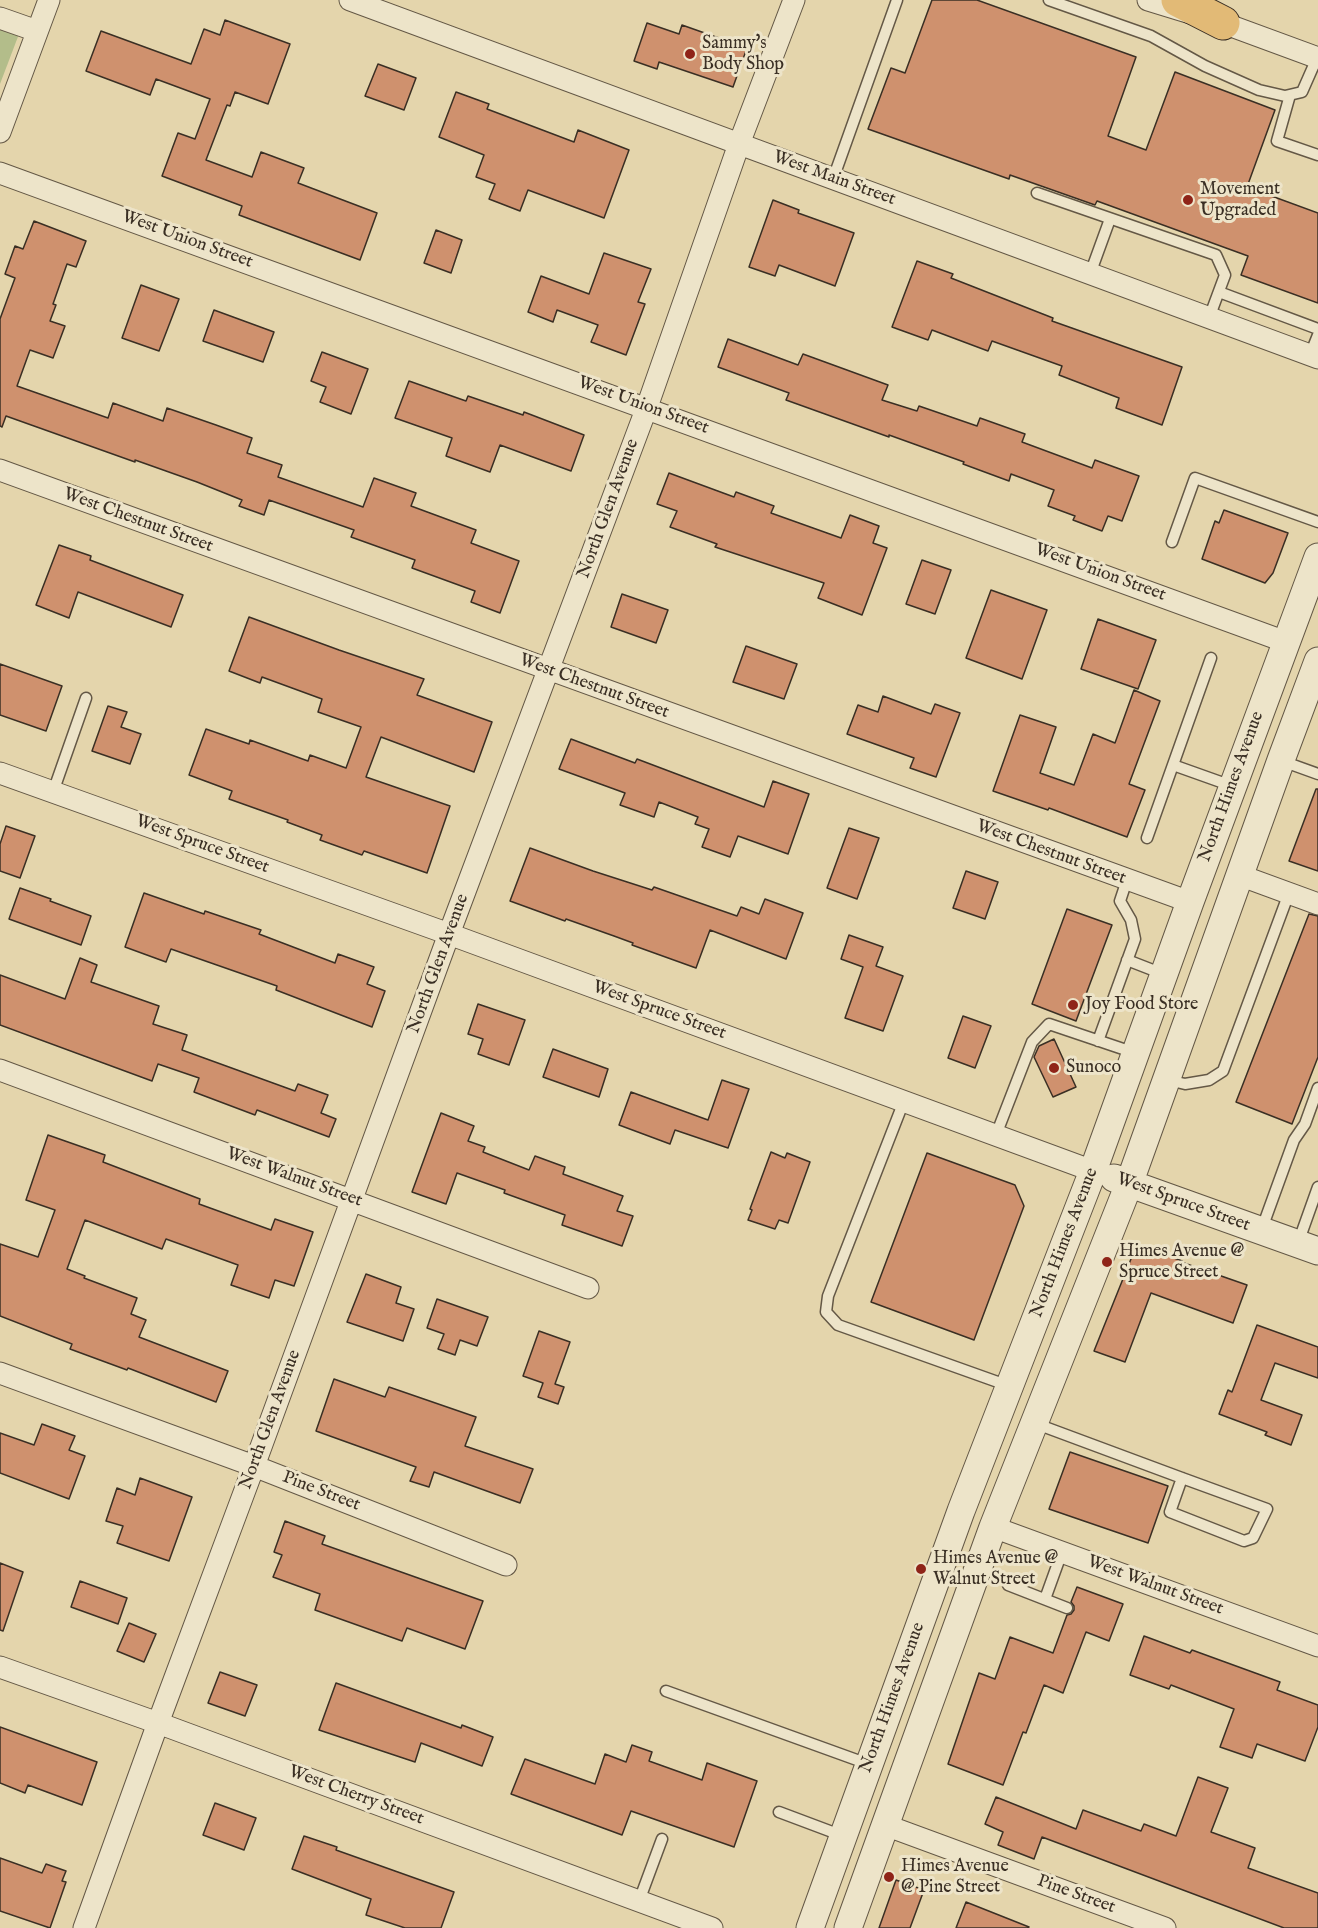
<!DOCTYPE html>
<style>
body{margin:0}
canvas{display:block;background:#e4d5ac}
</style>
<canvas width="1318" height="1928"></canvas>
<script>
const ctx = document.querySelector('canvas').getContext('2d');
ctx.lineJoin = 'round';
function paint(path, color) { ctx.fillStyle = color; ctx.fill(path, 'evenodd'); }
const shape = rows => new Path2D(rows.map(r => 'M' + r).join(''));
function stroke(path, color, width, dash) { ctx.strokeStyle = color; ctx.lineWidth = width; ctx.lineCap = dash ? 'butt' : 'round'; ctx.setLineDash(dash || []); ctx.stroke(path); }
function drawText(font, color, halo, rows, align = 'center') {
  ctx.font = font + ' "IM FELL English",serif'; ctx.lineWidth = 6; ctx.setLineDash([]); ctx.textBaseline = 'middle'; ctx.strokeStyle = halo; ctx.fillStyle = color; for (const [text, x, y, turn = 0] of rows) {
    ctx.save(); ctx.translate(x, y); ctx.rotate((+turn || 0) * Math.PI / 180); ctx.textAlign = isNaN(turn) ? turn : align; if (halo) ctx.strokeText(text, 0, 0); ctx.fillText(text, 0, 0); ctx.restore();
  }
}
const green = shape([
 [0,27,19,34,0,84]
]);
const building = shape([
 [932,0,977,0,1136,57,1108,136,1146,150,1175,72,1275,110,1247,187,1318,213,1318,303,1241,275,1248,256,1097,201,1095,205,1010,175,1009,179,868,129,891,68,905,73,932,0],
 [225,20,290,44,268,104,235,92,230,106,227,105,206,160,252,177,261,152,304,168,298,183,377,213,360,260,239,215,242,206,162,176,178,133,195,139,210,99,156,79,150,95,86,71,101,31,191,64,204,29,220,35,225,20],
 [647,23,679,34,682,25,747,48,733,87,659,62,657,69,634,61,647,23],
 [378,64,416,78,404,110,365,96,378,64],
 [456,92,489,104,487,109,574,142,578,130,629,150,604,218,528,190,520,211,489,199,495,184,476,177,484,155,439,137,456,92],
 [773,200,799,210,798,213,854,233,835,286,779,265,775,276,749,267,773,200],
 [34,221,86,241,76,267,67,264,53,304,56,305,50,321,65,326,53,358,30,350,17,386,108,418,113,403,163,421,167,408,216,425,252,438,247,453,282,465,278,477,363,507,374,478,416,493,411,506,476,530,471,543,519,561,500,613,471,602,475,591,412,568,415,560,351,537,354,530,269,500,264,515,239,506,242,500,197,482,135,460,135,462,6,416,2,427,0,426,0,319,15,278,5,274,15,246,23,249,34,221],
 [436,230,462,240,451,273,424,263,436,230],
 [604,253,651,269,638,302,645,304,626,355,591,342,598,325,557,310,553,322,528,312,541,276,589,294,604,253],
 [917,261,953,274,951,278,1053,318,1052,321,1182,367,1162,425,1116,408,1119,398,1059,375,1062,366,992,341,988,351,932,330,928,340,892,327,917,261],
 [141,285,179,299,159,351,122,338,141,285],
 [214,310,274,332,263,362,203,341,214,310],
 [728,339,798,365,803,354,888,385,882,400,917,411,919,406,977,426,980,418,1025,434,1022,442,1092,468,1095,460,1139,476,1122,521,1108,516,1102,531,1073,520,1075,516,1048,506,1054,490,1011,474,1009,481,963,464,964,462,889,435,889,437,786,400,789,393,718,367,728,339],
 [322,352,368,369,351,414,320,402,326,387,311,381,322,352],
 [409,381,466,401,468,396,523,415,524,412,584,435,571,471,500,445,490,472,446,456,452,438,395,418,409,381],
 [669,473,734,497,736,492,774,506,771,513,841,538,850,515,879,526,873,543,887,548,862,615,818,598,824,583,715,547,717,544,670,527,677,511,657,504,669,473],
 [1224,510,1288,533,1273,573,1265,583,1202,559,1215,521,1219,523,1224,510],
 [59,545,91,556,90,560,183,595,171,627,78,592,69,618,36,605,59,545],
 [922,560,951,570,935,614,906,604,922,560],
 [991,590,1047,610,1022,679,966,658,991,590],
 [622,594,668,610,656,643,611,627,622,594],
 [249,617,339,650,424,679,417,695,492,722,474,772,381,737,366,777,450,806,427,873,364,851,362,855,320,840,322,835,287,822,288,820,229,799,232,791,189,775,206,729,249,744,250,740,308,761,310,755,346,768,361,727,318,712,322,699,262,677,260,683,229,671,249,617],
 [1098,619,1156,640,1138,689,1081,669,1098,619],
 [746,646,797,664,784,699,733,682,746,646],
 [0,664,62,686,46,731,0,715,0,664],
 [1134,690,1160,701,1129,784,1145,790,1127,837,1049,808,1048,810,993,791,1020,715,1056,727,1040,773,1074,785,1093,734,1115,743,1134,690],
 [883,696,931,714,935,704,960,713,936,777,910,768,914,758,847,734,858,705,878,712,883,696],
 [108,706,127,712,121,727,141,734,130,764,92,751,108,706],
 [571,739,635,763,637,759,764,807,773,781,809,794,788,854,738,836,730,857,702,847,709,829,695,824,698,817,659,802,654,817,620,805,625,793,559,769,571,739],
 [1316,789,1318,789,1318,871,1289,861,1316,789],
 [6,826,35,836,20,878,0,871,0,844,6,826],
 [849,828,879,838,857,899,827,888,849,828],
 [530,848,593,871,652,890,654,887,737,916,741,907,759,914,765,899,803,913,786,959,710,930,696,968,632,945,633,943,614,936,566,919,565,921,510,901,530,848],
 [966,871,998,882,985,919,953,908,966,871],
 [20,888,51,899,50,901,91,916,81,945,9,919,20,888],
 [144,893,204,914,205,911,261,930,259,934,335,963,338,954,374,967,367,984,385,991,372,1027,276,990,277,986,171,949,166,962,125,947,144,893],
 [1067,909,1112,925,1076,1021,1032,1004,1067,909],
 [1309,914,1318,916,1318,1057,1292,1124,1236,1102,1309,914],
 [849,935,883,947,876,966,903,976,883,1031,845,1018,863,967,841,959,849,935],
 [80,958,97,965,91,982,159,1006,153,1024,187,1035,182,1050,295,1091,298,1084,328,1095,321,1113,336,1119,329,1137,257,1110,255,1115,194,1092,199,1078,158,1064,152,1081,0,1025,0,975,65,999,80,958],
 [478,1004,525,1020,509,1065,478,1054,483,1039,468,1034,478,1004],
 [963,1016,991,1026,975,1068,948,1058,963,1016],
 [1054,1039,1076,1087,1053,1097,1034,1057,1039,1046,1054,1039],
 [553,1049,608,1069,599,1097,543,1077,553,1049],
 [722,1080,749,1089,728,1148,675,1130,670,1144,619,1125,631,1092,708,1120,722,1080],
 [441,1113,474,1126,468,1141,485,1147,483,1152,529,1170,535,1156,565,1167,563,1174,623,1196,617,1211,633,1216,622,1246,562,1225,565,1215,504,1193,505,1190,457,1173,446,1204,412,1192,441,1113],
 [48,1135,105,1155,103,1162,200,1199,199,1204,271,1230,275,1219,313,1232,294,1286,275,1280,269,1298,231,1285,238,1265,166,1239,162,1249,85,1220,67,1269,85,1276,84,1278,137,1298,131,1314,146,1320,139,1337,228,1371,216,1402,128,1368,127,1370,70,1349,72,1344,0,1316,0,1244,38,1257,55,1210,26,1200,48,1135],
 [771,1152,785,1158,787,1153,810,1162,788,1223,779,1220,775,1229,748,1220,752,1210,750,1209,771,1152],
 [927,1153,1015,1185,1024,1206,974,1340,871,1302,927,1153],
 [1137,1244,1182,1261,1181,1262,1247,1285,1233,1323,1151,1293,1125,1362,1094,1351,1137,1244],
 [366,1274,401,1287,396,1303,414,1309,403,1341,347,1322,366,1274],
 [437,1299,488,1317,477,1346,460,1340,455,1355,438,1349,444,1334,427,1328,437,1299],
 [1257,1325,1318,1347,1318,1378,1275,1363,1261,1400,1302,1415,1291,1445,1265,1435,1267,1432,1219,1414,1228,1390,1232,1392,1257,1325],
 [539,1331,570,1342,555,1384,564,1387,558,1404,538,1397,543,1383,523,1376,539,1331],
 [334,1379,385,1397,389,1387,476,1417,465,1446,533,1469,520,1503,434,1472,429,1487,410,1481,416,1467,316,1431,334,1379],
 [42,1424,75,1436,69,1450,85,1456,69,1499,0,1473,0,1433,34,1445,42,1424],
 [1070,1452,1168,1486,1148,1543,1049,1509,1070,1452],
 [140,1478,192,1497,169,1561,117,1543,123,1526,106,1521,117,1488,135,1495,140,1478],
 [285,1521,325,1536,322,1544,483,1601,465,1649,407,1628,402,1641,315,1610,320,1594,273,1577,282,1555,274,1552,285,1521],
 [0,1563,23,1572,3,1631,0,1630,0,1563],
 [80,1581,127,1598,118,1624,71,1607,80,1581],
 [1077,1587,1123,1604,1109,1641,1086,1632,1063,1693,1044,1685,1026,1733,1023,1732,1003,1785,948,1764,979,1673,995,1679,1010,1637,1053,1653,1067,1615,1071,1614,1074,1610,1074,1606,1071,1602,1077,1587],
 [129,1623,156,1634,144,1662,117,1651,129,1623],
 [1144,1636,1190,1653,1192,1650,1280,1682,1277,1690,1318,1705,1318,1727,1305,1761,1257,1744,1252,1758,1220,1747,1234,1709,1171,1685,1169,1689,1130,1675,1144,1636],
 [220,1672,257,1685,245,1716,208,1703,220,1672],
 [336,1683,461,1728,462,1725,493,1737,482,1766,421,1743,415,1762,319,1730,336,1683],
 [0,1727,97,1762,82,1805,28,1785,25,1793,0,1783,0,1727],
 [632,1745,652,1752,649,1761,702,1780,707,1763,757,1781,734,1847,631,1811,622,1835,511,1794,525,1759,595,1784,605,1754,626,1762,632,1745],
 [1198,1777,1228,1788,1211,1832,1255,1848,1248,1868,1318,1893,1318,1928,1284,1928,1042,1837,1034,1859,998,1845,1003,1832,985,1824,996,1797,1076,1829,1083,1810,1141,1831,1144,1824,1176,1836,1198,1777],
 [215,1803,256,1818,244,1850,203,1835,215,1803],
 [304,1836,337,1847,336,1850,454,1892,441,1928,405,1928,366,1915,371,1899,292,1869,304,1836],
 [0,1858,42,1873,46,1864,66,1871,62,1881,66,1882,50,1928,0,1911,0,1858],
 [896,1880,924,1890,910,1928,879,1928,896,1880],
 [966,1902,1029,1927,1028,1928,956,1928,966,1902]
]);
const service = shape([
 [1049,0,1151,36,1205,66,1259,90,1285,96,1302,92,1317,58],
 [1290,95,1277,141,1318,155],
 [833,179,897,0],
 [1037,193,1216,255,1225,275,1209,318],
 [1090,274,1110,219],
 [1219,292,1318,329],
 [1310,355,1318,335],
 [1172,542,1195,478,1318,522],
 [1282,761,1318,774],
 [1173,765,1232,786],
 [53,792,86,698],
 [1147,838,1211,658],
 [1127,960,1163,974],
 [1098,1041,1135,939,1131,920,1120,901,1127,880],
 [1168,1080,1185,1084,1209,1080,1223,1071,1289,893],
 [904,1101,828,1296,826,1312,838,1325,1009,1386],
 [996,1135,1032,1042,1049,1024,1135,1053],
 [1261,1231,1294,1140,1305,1124,1318,1088],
 [1298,1243,1318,1187],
 [1034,1423,1182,1478,1267,1509,1253,1538,1244,1541,1170,1512,1182,1478],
 [1008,1585,1067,1608],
 [1045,1599,1062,1552],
 [666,1691,868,1764],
 [779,1812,843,1836],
 [639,1901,662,1839]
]);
const minor = shape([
 [350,0,1318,358],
 [1148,0,1223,23,1318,58],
 [0,18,37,31],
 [0,132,49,0],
 [0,173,1286,642],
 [0,470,1190,902],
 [0,773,449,934,1093,1171],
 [1239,875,1318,904],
 [0,1070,588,1288],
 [0,1373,254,1466,506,1565],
 [993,1527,1318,1646],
 [0,1667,158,1723,712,1928],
 [885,1825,1165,1928],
 [84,1928,158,1723,254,1466,449,934,647,407,739,144,794,0]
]);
const tertiary = shape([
 [1114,1178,1318,1251],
 [810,1928,961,1511,1093,1171,1190,902,1318,557],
 [848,1928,993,1527,1129,1184,1281,760,1318,661]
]);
const motorway = shape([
 [1178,0,1223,23]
]);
const markers = [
 [690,54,6,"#8f2418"],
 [1188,200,6,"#8f2418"],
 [1073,1005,6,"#8f2418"],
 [1054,1068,6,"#8f2418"],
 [1107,1262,6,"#8f2418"],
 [921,1569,6,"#8f2418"],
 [889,1877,6,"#8f2418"]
];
const poiNames = [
 ["Sammy's",702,44],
 ["Body Shop",702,65],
 ["Movement",1200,190],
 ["Upgraded",1200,211],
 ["Joy Food Store",1085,1005],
 ["Sunoco",1066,1068],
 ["Himes Avenue @",1119,1252],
 ["Spruce Street",1119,1273],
 ["Himes Avenue @",933,1559],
 ["Walnut Street",933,1580],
 ["Himes Avenue",901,1867],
 ["@ Pine Street",901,1888]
];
const streetNames = [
 ["West Main Street",834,179,20],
 ["West Union Street",187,240,20],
 ["West Union Street",643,406,20],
 ["North Glen Avenue",609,509,-70],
 ["West Chestnut Street",138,521,20],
 ["West Union Street",1100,573,20],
 ["West Chestnut Street",594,687,20],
 ["North Himes Avenue",1232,787,-70],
 ["West Spruce Street",202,845,20],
 ["West Chestnut Street",1051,853,20],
 ["North Glen Avenue",439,964,-70],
 ["West Spruce Street",659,1011,20],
 ["West Walnut Street",294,1178,20],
 ["West Spruce Street",1183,1203,20],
 ["North Himes Avenue",1065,1243,-69],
 ["North Glen Avenue",271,1420,-70],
 ["Pine Street",321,1492,21],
 ["West Walnut Street",1155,1586,20],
 ["North Himes Avenue",893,1698,-70],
 ["West Cherry Street",356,1796,20],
 ["Pine Street",1076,1895,20]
];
paint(green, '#b3bd8a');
paint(building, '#cf916e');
stroke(building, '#3a2f24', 1.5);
stroke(service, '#645846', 13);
stroke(minor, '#645846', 23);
stroke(tertiary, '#645846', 29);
stroke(motorway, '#3a2f24', 35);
stroke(service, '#ede4c9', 10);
stroke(minor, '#ede4c9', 21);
stroke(tertiary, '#ede4c9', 27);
stroke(motorway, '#e2ba76', 33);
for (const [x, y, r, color] of markers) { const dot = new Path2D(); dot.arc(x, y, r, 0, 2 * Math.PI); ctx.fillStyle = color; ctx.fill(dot); stroke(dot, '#ede4c9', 2); }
drawText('18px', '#3a2f24', '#ede4c9', poiNames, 'left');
drawText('18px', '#3a2f24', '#ede4c9', streetNames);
</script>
